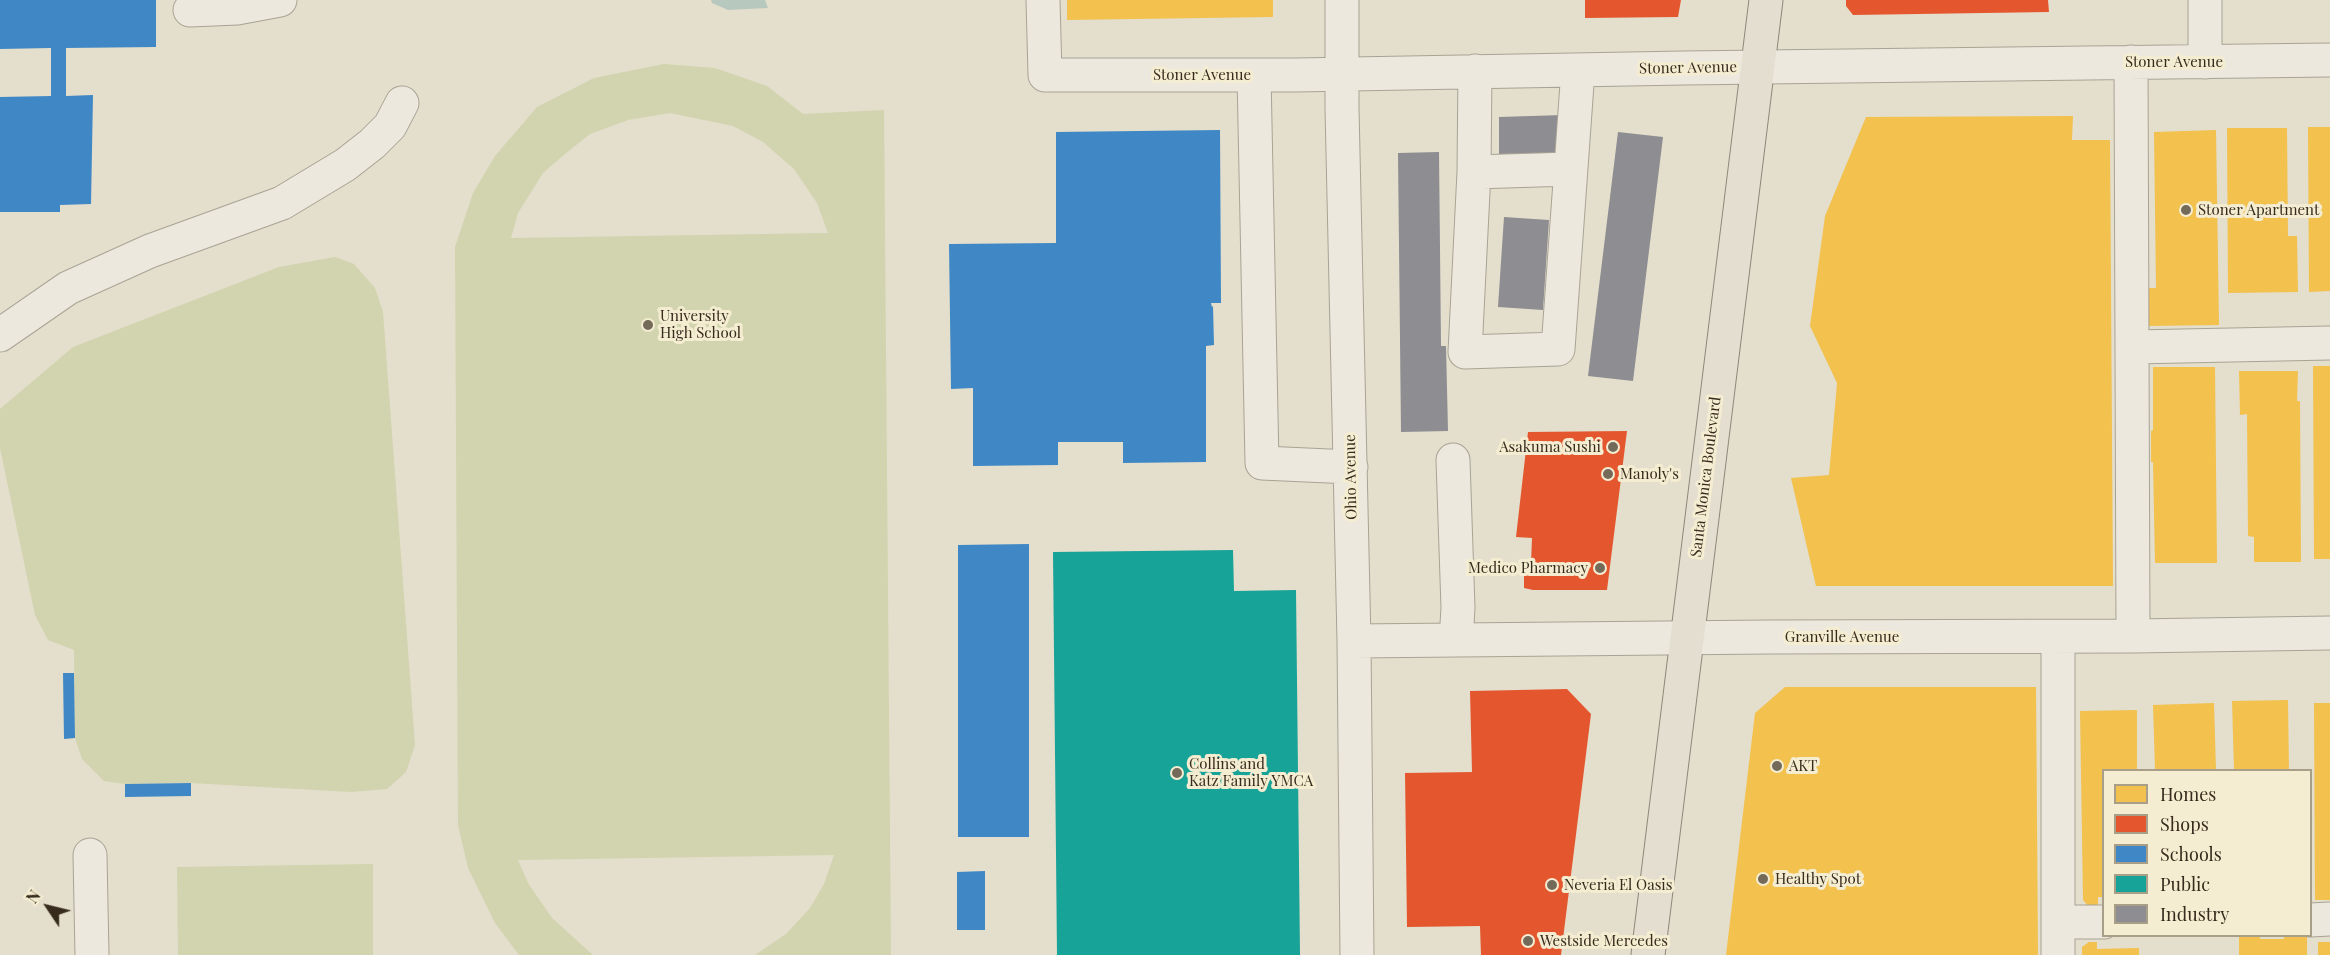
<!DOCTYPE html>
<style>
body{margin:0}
#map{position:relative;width:2330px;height:955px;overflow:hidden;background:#e4decc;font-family:"Playfair Display",serif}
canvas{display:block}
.legend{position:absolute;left:2102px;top:769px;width:210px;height:168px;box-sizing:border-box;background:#f5edd1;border:2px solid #a99f89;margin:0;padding:8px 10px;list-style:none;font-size:18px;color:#372b1d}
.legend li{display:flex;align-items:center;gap:12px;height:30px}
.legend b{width:30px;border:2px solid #a99f89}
.north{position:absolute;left:18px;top:877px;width:60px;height:60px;-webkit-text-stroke:4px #f5edd1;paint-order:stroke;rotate:305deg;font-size:16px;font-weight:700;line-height:24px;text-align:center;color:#372b1d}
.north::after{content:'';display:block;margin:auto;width:21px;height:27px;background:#372b1d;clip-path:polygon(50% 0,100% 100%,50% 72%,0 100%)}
</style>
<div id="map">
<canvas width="2330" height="955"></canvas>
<ul class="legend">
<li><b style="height:16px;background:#f2c14e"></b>Homes</li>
<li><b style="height:16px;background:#e4572e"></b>Shops</li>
<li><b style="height:16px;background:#3f88c5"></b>Schools</li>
<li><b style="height:16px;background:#17a398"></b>Public</li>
<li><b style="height:16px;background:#8d8d92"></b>Industry</li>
</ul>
<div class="north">N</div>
</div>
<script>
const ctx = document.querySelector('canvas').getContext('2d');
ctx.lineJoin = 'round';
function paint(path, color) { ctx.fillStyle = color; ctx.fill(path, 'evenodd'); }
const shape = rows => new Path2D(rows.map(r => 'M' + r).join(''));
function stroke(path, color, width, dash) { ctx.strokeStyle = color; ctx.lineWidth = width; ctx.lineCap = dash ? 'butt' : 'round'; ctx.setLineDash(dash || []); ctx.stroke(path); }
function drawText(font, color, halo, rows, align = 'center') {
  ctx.font = font + ' "Playfair Display",serif'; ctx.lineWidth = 6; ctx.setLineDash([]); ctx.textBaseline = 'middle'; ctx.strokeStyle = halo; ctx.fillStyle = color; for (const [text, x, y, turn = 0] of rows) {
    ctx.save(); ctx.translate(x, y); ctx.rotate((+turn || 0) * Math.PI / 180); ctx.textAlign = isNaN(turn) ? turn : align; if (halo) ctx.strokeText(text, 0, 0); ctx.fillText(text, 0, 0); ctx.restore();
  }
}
const green = shape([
 [664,64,715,68,767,86,803,114,884,110,891,955,755,955,786,934,810,908,824,884,834,855,518,860,528,883,552,918,593,955,519,955,495,923,468,868,458,825,455,247,473,193,495,156,537,107,594,78],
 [670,113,733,126,763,142,794,169,817,203,828,233,511,238,518,213,543,173,565,154,590,134,628,120],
 [335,257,354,264,375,288,383,312,415,745,406,772,387,789,351,792,191,783,125,784,104,781,82,759,75,738,74,650,48,640,35,615,0,448,0,409,73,347,279,267],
 [373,864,373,955,178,955,177,867]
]);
const water = shape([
 [711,0,765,0,768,8,728,10,712,3]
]);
const homes = shape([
 [1067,0,1273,0,1273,17,1067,20],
 [2073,116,2072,140,2110,140,2113,586,1816,586,1791,478,1829,475,1837,383,1810,326,1825,216,1866,117],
 [2308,127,2330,127,2330,291,2309,292],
 [2227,128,2287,128,2288,236,2297,236,2298,292,2228,293],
 [2216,130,2219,325,2148,326,2147,288,2156,288,2154,132],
 [2313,366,2330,366,2330,559,2314,559],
 [2153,367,2215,367,2217,563,2155,563,2153,462,2151,462,2151,431,2153,430],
 [2239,371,2298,371,2297,401,2300,401,2301,562,2254,562,2254,537,2248,536,2247,414,2240,415],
 [1785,687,2036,687,2038,955,1726,955,1755,713],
 [2288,700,2289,770,2234,770,2232,701],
 [2214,703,2216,770,2155,770,2153,705],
 [2314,703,2330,703,2330,900,2315,900],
 [2137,710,2137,770,2104,770,2104,897,2098,897,2098,906,2089,907,2083,900,2080,711],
 [2239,936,2260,936,2260,939,2284,939,2284,936,2301,936,2301,937,2307,937,2307,955,2239,955],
 [2089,942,2097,942,2097,949,2139,948,2139,955,2082,955,2082,947],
 [2318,942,2330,942,2330,955,2318,955]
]);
const shops = shape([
 [1585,0,1681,0,1678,17,1585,18],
 [1846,0,2048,0,2049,12,1853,15,1846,6],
 [1627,431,1607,590,1533,590,1524,588,1524,563,1531,563,1532,538,1516,537,1528,432],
 [1567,689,1591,714,1561,955,1481,955,1480,926,1407,927,1405,773,1472,772,1470,691]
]);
const schools = shape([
 [0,0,156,0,156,47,66,48,66,96,93,95,91,204,60,205,60,212,0,212,0,97,51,96,51,48,0,49],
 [1220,130,1221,303,1211,303,1212,307,1213,306,1214,345,1206,346,1206,462,1123,463,1123,442,1058,442,1058,465,973,466,973,388,951,389,949,244,1056,243,1056,132],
 [1029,544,1029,837,958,837,958,545],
 [63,673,74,673,75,738,64,739],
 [191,783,191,796,125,797,125,784],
 [985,871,985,930,957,930,957,872]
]);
const public = shape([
 [1233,550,1234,591,1296,590,1300,955,1057,955,1053,552]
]);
const industry = shape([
 [1563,115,1563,153,1499,154,1499,117],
 [1618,132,1663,137,1633,381,1588,376],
 [1439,152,1441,346,1446,346,1448,431,1401,432,1398,153],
 [1504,217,1549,220,1543,310,1498,307]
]);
const minor = shape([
 [1043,0,1045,75,1296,75,1684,68,2330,60],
 [1342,0,1342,108,1354,641,1357,955],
 [2205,0,2205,62],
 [190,10,237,8,280,0],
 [2131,62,2133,636],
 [1254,75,1262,463,1351,467],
 [1570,169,1474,172,1465,352,1558,349,1578,70],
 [1474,172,1475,71],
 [0,335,68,288,150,251,282,203,345,165,372,144,390,126,402,103],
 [2133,347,2330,343],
 [1453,460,1458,608,1456,640],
 [1354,641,1769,637,2133,636,2330,633],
 [90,855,92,955],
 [2310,920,2330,919],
 [2058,922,2104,922],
 [2058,955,2058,637]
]);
const major = shape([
 [1648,955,1766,0]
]);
const markers = [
 [2186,210,6,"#746a5a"],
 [648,325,6,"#746a5a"],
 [1613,447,6,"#746a5a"],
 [1608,474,6,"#746a5a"],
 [1600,568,6,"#746a5a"],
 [1777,766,6,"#746a5a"],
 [1177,773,6,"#746a5a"],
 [1763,879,6,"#746a5a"],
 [1552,885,6,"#746a5a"],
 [1528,941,6,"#746a5a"]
];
const streetNames = [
 ["Stoner Avenue",2174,62],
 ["Stoner Avenue",1688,68,-1],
 ["Stoner Avenue",1202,75],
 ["Ohio Avenue",1351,477,-91],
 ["Santa Monica Boulevard",1706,477,-83],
 ["Granville Avenue",1842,637]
];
const poiNames = [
 ["Stoner Apartment",2198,210],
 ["University",660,316],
 ["High School",660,333],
 ["Asakuma Sushi",1601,447,"right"],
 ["Manoly's",1620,474],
 ["Medico Pharmacy",1588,568,"right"],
 ["Collins and",1189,764],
 ["Katz Family YMCA",1189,781],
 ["AKT",1789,766],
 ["Healthy Spot",1775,879],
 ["Neveria El Oasis",1564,885],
 ["Westside Mercedes",1540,941]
];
paint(green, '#d1d4ae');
paint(water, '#b7c9bf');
paint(homes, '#f2c14e');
paint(shops, '#e4572e');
paint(schools, '#3f88c5');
paint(public, '#17a398');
paint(industry, '#8d8d92');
stroke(minor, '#a9a395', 35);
stroke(major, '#8e887c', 35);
stroke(minor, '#ece8dd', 33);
stroke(major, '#e3decf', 33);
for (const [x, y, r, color] of markers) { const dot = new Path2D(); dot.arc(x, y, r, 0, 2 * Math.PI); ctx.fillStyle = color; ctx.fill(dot); stroke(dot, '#f5edd1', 2); }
drawText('15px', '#372b1d', '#f5edd1', streetNames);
drawText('15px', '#372b1d', '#f5edd1', poiNames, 'left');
</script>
